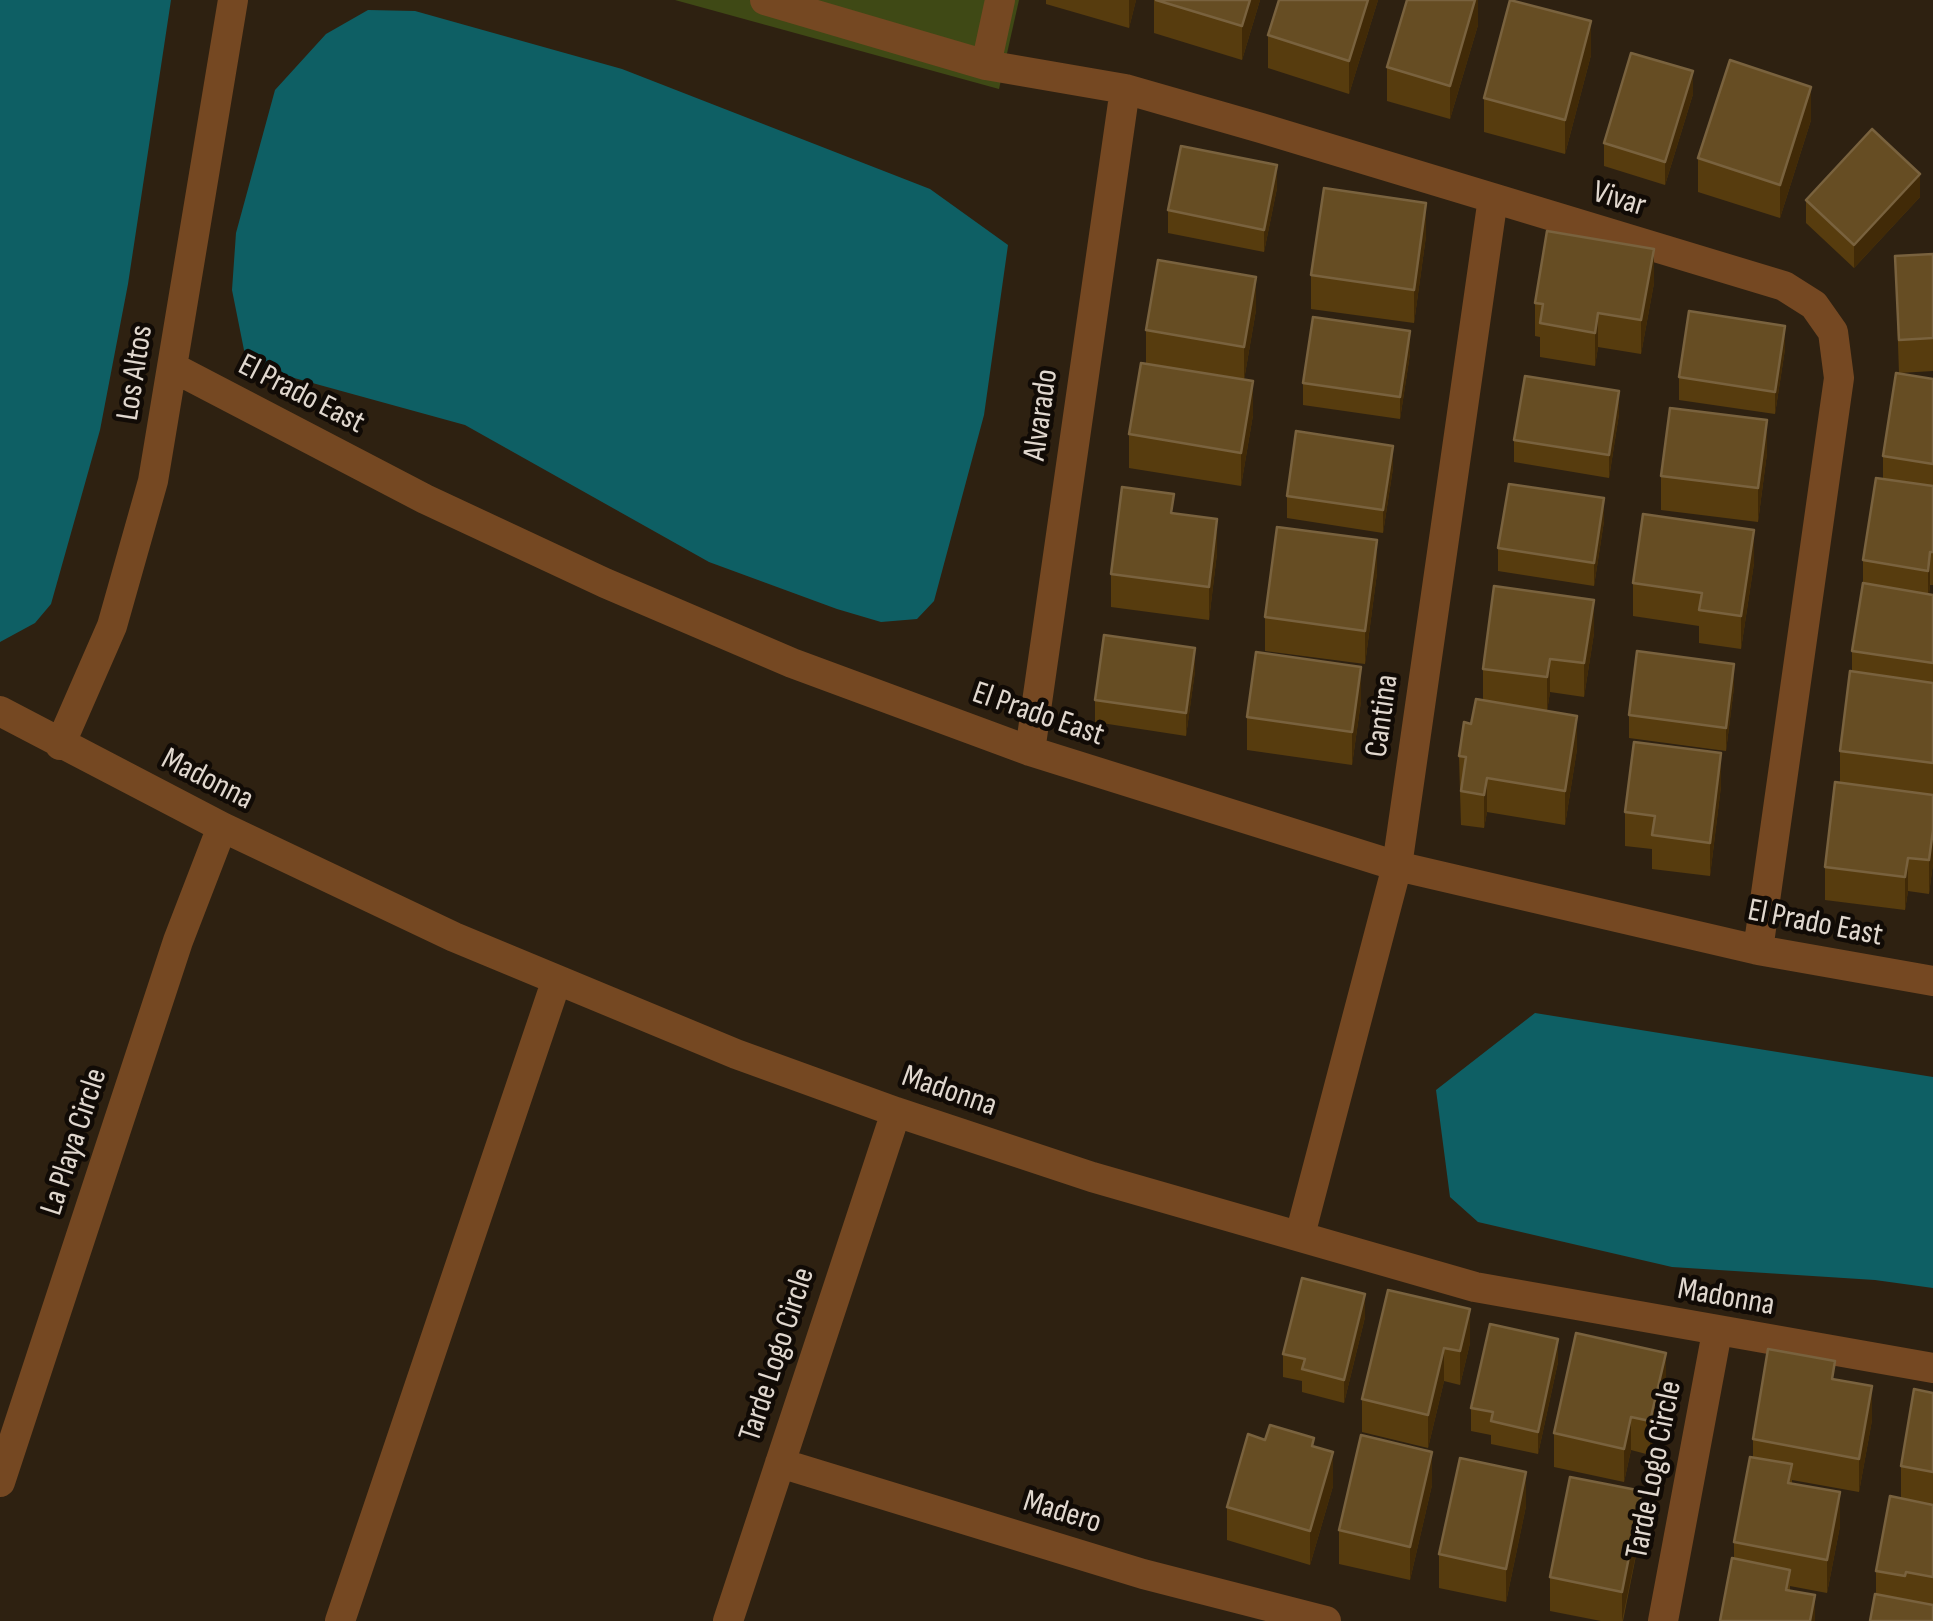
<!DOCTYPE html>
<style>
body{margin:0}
canvas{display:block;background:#2e2111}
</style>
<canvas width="1933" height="1621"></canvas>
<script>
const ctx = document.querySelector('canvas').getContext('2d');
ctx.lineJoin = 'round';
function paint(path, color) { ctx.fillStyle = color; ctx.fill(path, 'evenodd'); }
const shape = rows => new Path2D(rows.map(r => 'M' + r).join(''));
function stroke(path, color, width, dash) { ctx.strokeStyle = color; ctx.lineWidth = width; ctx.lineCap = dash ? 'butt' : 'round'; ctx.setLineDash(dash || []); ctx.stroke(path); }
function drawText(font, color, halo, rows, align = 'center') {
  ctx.font = font + ' "Sofia Sans Condensed",sans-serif'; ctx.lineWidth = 9; ctx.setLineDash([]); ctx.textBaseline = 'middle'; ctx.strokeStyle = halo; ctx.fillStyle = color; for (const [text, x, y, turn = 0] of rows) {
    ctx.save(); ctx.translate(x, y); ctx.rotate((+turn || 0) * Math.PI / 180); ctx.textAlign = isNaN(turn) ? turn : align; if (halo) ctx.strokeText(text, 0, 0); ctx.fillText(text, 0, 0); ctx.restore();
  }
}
const green = shape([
 [675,0,1019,0,999,89]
]);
const water = shape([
 [0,0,171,0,128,284,100,430,51,604,35,623,0,642],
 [368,10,415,11,622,69,930,189,1008,245,984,415,934,601,917,619,881,622,837,609,709,562,465,425,247,365,232,290,236,233,275,90,326,34],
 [1535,1013,1933,1077,1933,1288,1875,1280,1672,1267,1478,1222,1450,1197,1436,1090]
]);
const minor = shape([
 [765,0,986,65,1125,89,1261,128,1784,286,1814,305,1833,332,1839,378,1758,950],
 [986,65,1000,0],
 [172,367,425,499,605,583,792,663,1030,751,1397,866,1758,950,1933,981],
 [0,711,222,827,454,937,736,1054,896,1112,1092,1177,1475,1287,1933,1368],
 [60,745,112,626,153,481,233,0],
 [1030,751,1125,89],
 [1300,1235,1397,866,1493,198],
 [780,1463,1143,1574,1326,1621],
 [0,1482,178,941,222,827],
 [340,1621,556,982],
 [728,1621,896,1112],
 [1663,1621,1717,1332]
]);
const wall = shape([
 [1046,0,1136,0,1129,28,1046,4],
 [1154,0,1260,0,1242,60,1154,33],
 [1378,0,1349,94,1268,68,1268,35],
 [1478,0,1478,25,1450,119,1387,101,1387,67],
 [1591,55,1565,154,1484,132,1484,98],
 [1693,94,1665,185,1604,166,1604,143],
 [1811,120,1780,218,1698,192,1698,158],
 [1277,188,1264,252,1168,233,1168,210],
 [1920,197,1854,268,1806,223,1806,200],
 [1426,236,1414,323,1311,309,1311,275],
 [1933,254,1933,371,1899,373,1895,256],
 [1654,283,1641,354,1598,347,1595,366,1540,357,1540,337,1535,336,1535,303],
 [1256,310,1244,380,1253,415,1241,486,1129,468,1129,434,1146,363,1146,330],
 [1785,349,1775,414,1679,400,1679,377],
 [1410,354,1400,419,1303,405,1303,383],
 [1933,379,1933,585,1930,585,1929,594,1933,595,1933,863,1929,894,1908,891,1905,910,1825,900,1825,867,1840,783,1840,751,1852,672,1852,651,1863,587,1863,560,1883,479,1883,456],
 [1619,414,1609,478,1514,462,1514,440],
 [1767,453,1758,522,1661,510,1661,476],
 [1393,468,1383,533,1287,518,1287,496],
 [1174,514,1217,553,1209,620,1111,607,1111,574],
 [1604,521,1594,586,1498,571,1498,548],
 [1754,563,1741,649,1699,643,1699,626,1633,616,1633,583],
 [1377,573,1365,664,1265,651,1265,617],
 [1594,633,1584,697,1550,692,1547,711,1577,749,1565,825,1487,812,1484,828,1461,825,1459,756,1471,724,1483,700,1483,669],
 [1195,671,1186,736,1095,722,1095,700],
 [1734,687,1726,751,1629,738,1629,715],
 [1361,701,1352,765,1247,750,1247,717],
 [1721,786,1710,876,1652,869,1652,849,1625,846,1625,812],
 [1388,1290,1470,1343,1460,1385,1444,1381,1428,1448,1362,1432,1362,1399],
 [1365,1317,1344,1403,1302,1392,1302,1381,1283,1377,1283,1354],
 [1558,1362,1538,1454,1491,1444,1491,1435,1471,1431,1471,1408],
 [1835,1380,1872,1420,1859,1492,1792,1480,1792,1484,1840,1526,1827,1593,1790,1586,1790,1591,1815,1621,1734,1559,1734,1542,1753,1457,1753,1439],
 [1666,1386,1650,1455,1631,1450,1624,1482,1554,1467,1554,1433],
 [1933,1393,1933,1621,1876,1594,1876,1571,1901,1499,1901,1466],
 [1265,1440,1314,1446,1333,1486,1310,1565,1227,1540,1227,1507],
 [1432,1485,1410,1580,1339,1564,1339,1530],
 [1526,1506,1506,1602,1439,1588,1439,1554],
 [1642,1525,1623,1621,1601,1621,1550,1611,1550,1577]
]);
const shadedWall = shape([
 [1129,0,1136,0,1129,28],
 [1250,0,1260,0,1242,60,1242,26],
 [1368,0,1378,0,1349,94,1349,61],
 [1475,0,1478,0,1478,25,1450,119,1450,86],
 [1591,21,1591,55,1565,154,1565,120],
 [1693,71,1693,94,1665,185,1665,162],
 [1811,87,1811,120,1780,218,1780,185],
 [1277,165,1277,188,1264,252,1264,230],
 [1920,174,1920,197,1854,268,1854,245],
 [1426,203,1426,236,1414,323,1414,290],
 [1654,249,1654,283,1641,354,1641,320],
 [1256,277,1256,310,1244,380,1244,347],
 [1598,313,1598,347,1595,366,1595,333],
 [1785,326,1785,349,1775,414,1775,392],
 [1410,331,1410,354,1400,419,1400,397],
 [1253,381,1253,415,1241,486,1241,453],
 [1619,391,1619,414,1609,478,1609,455],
 [1767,420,1767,453,1758,522,1758,488],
 [1393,446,1393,468,1383,533,1383,510],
 [1604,498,1604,521,1594,586,1594,563],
 [1217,519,1217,553,1209,620,1209,587],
 [1754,530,1754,563,1741,649,1741,616],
 [1377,540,1377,573,1365,664,1365,631],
 [1930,552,1930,585,1928,604,1928,571],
 [1594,600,1594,633,1584,697,1584,663],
 [1195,648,1195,671,1186,736,1186,713],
 [1550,659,1550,692,1547,711,1547,677],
 [1734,664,1734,687,1726,751,1726,728],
 [1361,667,1361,701,1352,765,1352,732],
 [1577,716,1577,749,1565,825,1565,791],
 [1721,753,1721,786,1710,876,1710,843],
 [1487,778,1487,812,1484,828,1484,795],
 [1933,830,1933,863,1929,894,1929,860],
 [1908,858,1908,891,1905,910,1905,877],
 [1365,1294,1365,1317,1344,1403,1344,1380],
 [1470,1309,1470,1343,1460,1385,1460,1351],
 [1558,1339,1558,1362,1538,1454,1538,1432],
 [1444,1348,1444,1381,1428,1448,1428,1415],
 [1666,1353,1666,1386,1650,1455,1650,1421],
 [1872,1386,1872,1420,1859,1492,1859,1459],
 [1631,1417,1631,1450,1624,1482,1624,1449],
 [1333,1452,1333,1486,1310,1565,1310,1531],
 [1432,1452,1432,1485,1410,1580,1410,1547],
 [1526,1472,1526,1506,1506,1602,1506,1569],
 [1642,1491,1642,1525,1622,1621,1622,1592],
 [1840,1492,1840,1526,1827,1593,1827,1560],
 [1815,1595,1815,1621,1810,1621]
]);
const building = shape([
 [1156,0,1250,0,1242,26,1156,0],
 [1279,0,1368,0,1349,61,1268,35,1279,0],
 [1407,0,1475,0,1450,86,1387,67,1407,0],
 [1510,0,1591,21,1565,120,1484,98,1510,0],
 [1631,53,1693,71,1665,162,1604,143,1631,53],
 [1730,60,1811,87,1780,185,1698,158,1730,60],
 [1872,129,1920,174,1854,245,1806,200,1872,129],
 [1181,146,1277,165,1264,230,1168,210,1181,146],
 [1324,188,1426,203,1414,290,1311,275,1324,188],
 [1547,231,1654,249,1641,320,1598,313,1595,333,1540,323,1543,304,1535,303,1547,231],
 [1933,254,1933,338,1899,340,1895,256,1933,254],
 [1158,260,1256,277,1244,347,1146,330,1158,260],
 [1689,311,1785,326,1775,392,1679,377,1689,311],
 [1313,317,1410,331,1400,397,1303,383,1313,317],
 [1141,363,1253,381,1241,453,1129,434,1141,363],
 [1896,373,1933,379,1933,464,1883,456,1896,373],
 [1525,376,1619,391,1609,455,1514,440,1525,376],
 [1670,408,1767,420,1758,488,1661,476,1670,408],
 [1296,431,1393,446,1383,510,1287,496,1296,431],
 [1876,478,1933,486,1933,552,1930,552,1928,571,1863,560,1876,478],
 [1509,484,1604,498,1594,563,1498,548,1509,484],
 [1122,487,1174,494,1171,513,1217,519,1209,587,1111,574,1122,487],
 [1643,514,1754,530,1741,616,1699,610,1702,593,1633,583,1643,514],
 [1277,527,1377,540,1365,631,1265,617,1277,527],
 [1863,583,1933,595,1933,663,1852,651,1863,583],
 [1494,586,1594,600,1584,663,1550,659,1547,677,1483,669,1494,586],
 [1104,635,1195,648,1186,713,1095,700,1104,635],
 [1637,651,1734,664,1726,728,1629,715,1637,651],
 [1256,652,1361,667,1352,732,1247,717,1256,652],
 [1850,671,1933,683,1933,763,1840,751,1850,671],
 [1476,699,1577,716,1565,791,1487,778,1484,795,1461,791,1466,757,1459,756,1464,722,1471,724,1476,699],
 [1634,742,1721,753,1710,843,1652,835,1655,816,1625,812,1634,742],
 [1835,782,1933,795,1933,830,1929,860,1908,858,1905,877,1825,867,1835,782],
 [1302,1278,1365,1294,1344,1380,1302,1369,1305,1359,1283,1354,1302,1278],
 [1388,1290,1470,1309,1460,1351,1444,1348,1428,1415,1362,1399,1388,1290],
 [1490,1324,1558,1339,1538,1432,1491,1421,1493,1412,1471,1408,1490,1324],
 [1576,1333,1666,1353,1650,1421,1631,1417,1624,1449,1554,1433,1576,1333],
 [1768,1349,1835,1361,1832,1379,1872,1386,1859,1459,1753,1439,1768,1349],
 [1914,1389,1933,1393,1933,1472,1901,1466,1914,1389],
 [1270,1425,1314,1438,1312,1446,1333,1452,1310,1531,1227,1507,1248,1434,1265,1440,1270,1425],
 [1361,1435,1432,1452,1410,1547,1339,1530,1361,1435],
 [1750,1457,1792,1464,1788,1483,1840,1492,1827,1560,1734,1542,1750,1457],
 [1460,1458,1526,1472,1506,1569,1439,1554,1460,1458],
 [1570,1477,1642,1491,1622,1592,1550,1577,1570,1477],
 [1890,1496,1933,1505,1933,1577,1906,1572,1905,1576,1876,1571,1890,1496],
 [1732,1558,1790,1570,1786,1590,1815,1595,1810,1621,1720,1621,1732,1558],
 [1875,1594,1933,1605,1933,1621,1870,1621,1875,1594]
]);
const streetNames = [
 ["Vivar",1619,200,17],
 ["Los Altos",136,373,-81],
 ["El Prado East",301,395,27],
 ["Alvarado",1042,415,-82],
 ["El Prado East",1038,715,19],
 ["Cantina",1383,716,-82],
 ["Madonna",207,780,27],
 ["El Prado East",1815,924,11],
 ["Madonna",949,1092,19],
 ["La Playa Circle",75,1142,-72],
 ["Madonna",1726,1298,10],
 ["Tarde Logo Circle",778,1355,-72],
 ["Tarde Logo Circle",1655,1470,-79],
 ["Madero",1062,1513,17]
];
paint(green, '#3f4915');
paint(water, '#0e5f64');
stroke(minor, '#754822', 30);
paint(wall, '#573c0e');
paint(shadedWall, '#412a07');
paint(building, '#664d23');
stroke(building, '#79623e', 2.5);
drawText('32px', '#e1d8cf', '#110b06', streetNames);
</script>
